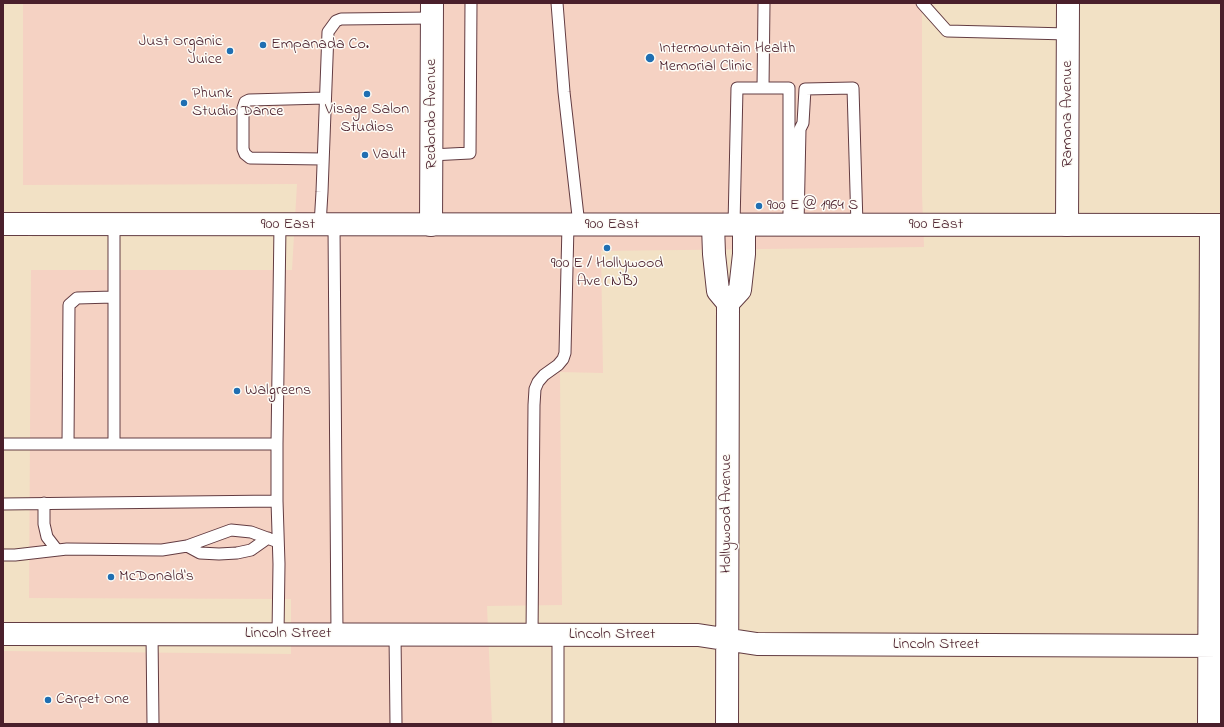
<!DOCTYPE html>
<style>
body{margin:0}
#map{position:relative;width:1224px;height:727px;overflow:hidden;background:#f2e1c5;font-family:"Indie Flower",sans-serif}
canvas{display:block}
.frame{position:absolute;inset:0;border:4px solid #4a1f2b;pointer-events:none}
</style>
<div id="map">
<canvas width="1224" height="727"></canvas>
<div class="frame"></div>
</div>
<script>
const ctx = document.querySelector('canvas').getContext('2d');
ctx.lineJoin = 'round';
function paint(path, color) { ctx.fillStyle = color; ctx.fill(path, 'evenodd'); }
const shape = rows => new Path2D(rows.map(r => 'M' + r).join(''));
function stroke(path, color, width, dash) { ctx.strokeStyle = color; ctx.lineWidth = width; ctx.lineCap = dash ? 'butt' : 'round'; ctx.setLineDash(dash || []); ctx.stroke(path); }
function drawText(font, color, halo, rows, align = 'center') {
  ctx.font = font + ' "Indie Flower",sans-serif'; ctx.lineWidth = 3; ctx.setLineDash([]); ctx.textBaseline = 'middle'; ctx.strokeStyle = halo; ctx.fillStyle = color; for (const [text, x, y, turn = 0] of rows) {
    ctx.save(); ctx.translate(x, y); ctx.rotate((+turn || 0) * Math.PI / 180); ctx.textAlign = isNaN(turn) ? turn : align; if (halo) ctx.strokeText(text, 0, 0); ctx.fillText(text, 0, 0); ctx.restore();
  }
}
const built = shape([
 [23,3,922,3,922,195,924,247,601,251,603,373,560,372,562,605,487,606,492,724,3,724,3,651,291,654,291,599,29,598,31,270,292,270,297,184,23,185]
]);
const service = shape([
 [557,3,564,92,579,225],
 [922,3,947,31,1068,34],
 [763,88,764,3],
 [431,155,470,153,471,3],
 [323,159,250,158,245,154,243,149,243,108,245,102,249,100,325,98],
 [114,224,114,444,277,444,280,225],
 [320,225,322,192,328,32,336,21,341,19,432,18],
 [334,225,337,634],
 [734,225,737,88,789,88,789,225],
 [798,225,800,129,803,123,805,89,853,88,857,225],
 [113,297,77,298,69,305,68,444,114,444],
 [3,444,68,444],
 [277,501,277,444],
 [44,503,44,524,47,537,57,550],
 [3,504,277,501,279,564,278,634],
 [187,546,200,553,219,554,237,553,251,550,268,538],
 [3,555,15,555,67,549,162,550,187,546,231,530,251,532,278,542],
 [152,634,153,724],
 [395,634,396,724],
 [532,635,534,405,535,389,538,382,544,375,558,365,563,359,565,353,568,225],
 [558,635,558,724]
]);
const minor = shape([
 [431,225,432,3],
 [713,225,714,254,718,291,728,303,727,724],
 [1067,225,1068,3],
 [728,303,740,290,744,254,744,225],
 [3,634,698,635,757,644,1221,646],
 [1209,724,1211,225]
]);
const tertiary = shape([
 [3,224,1221,225]
]);
const markers = [
 [263,45,4,"#1f6fb2"],
 [230,51,4,"#1f6fb2"],
 [650,58,5,"#1f6fb2"],
 [367,94,4,"#1f6fb2"],
 [184,103,4,"#1f6fb2"],
 [365,155,4,"#1f6fb2"],
 [759,206,4,"#1f6fb2"],
 [607,248,4,"#1f6fb2"],
 [237,391,4,"#1f6fb2"],
 [111,577,4,"#1f6fb2"],
 [48,700,4,"#1f6fb2"]
];
const poiNames = [
 ["Just Organic",222,42,"right"],
 ["Juice",222,60,"right"],
 ["Empanada Co.",271,45],
 ["Intermountain Health",659,49],
 ["Memorial Clinic",659,67],
 ["Phunk",192,94],
 ["Studio Dance",192,112],
 ["Visage Salon",367,110,"center"],
 ["Studios",367,128,"center"],
 ["Vault",373,155],
 ["900 E @ 1964 S",767,206],
 ["900 E / Hollywood",607,264,"center"],
 ["Ave (NB)",607,282,"center"],
 ["Walgreens",245,391],
 ["McDonald's",119,577],
 ["Carpet One",56,700]
];
const streetNames = [
 ["Redondo Avenue",432,114,-90],
 ["Ramona Avenue",1068,114,-90],
 ["900 East",288,225],
 ["900 East",612,225],
 ["900 East",936,225],
 ["Hollywood Avenue",727,514,-90],
 ["Lincoln Street",288,634],
 ["Lincoln Street",612,635],
 ["Lincoln Street",936,645]
];
paint(built, '#f5d2c3');
stroke(service, '#633c42', 13);
stroke(minor, '#633c42', 24);
stroke(tertiary, '#633c42', 24);
stroke(service, '#fff', 11);
stroke(minor, '#fff', 22);
stroke(tertiary, '#fff', 22);
for (const [x, y, r, color] of markers) { const dot = new Path2D(); dot.arc(x, y, r, 0, 2 * Math.PI); ctx.fillStyle = color; ctx.fill(dot); stroke(dot, '#fdfcf7', 1.5); }
drawText('16px', '#4a1f2b', '#fdfcf7', poiNames, 'left');
drawText('16px', '#4a1f2b', '#fdfcf7', streetNames);
</script>
